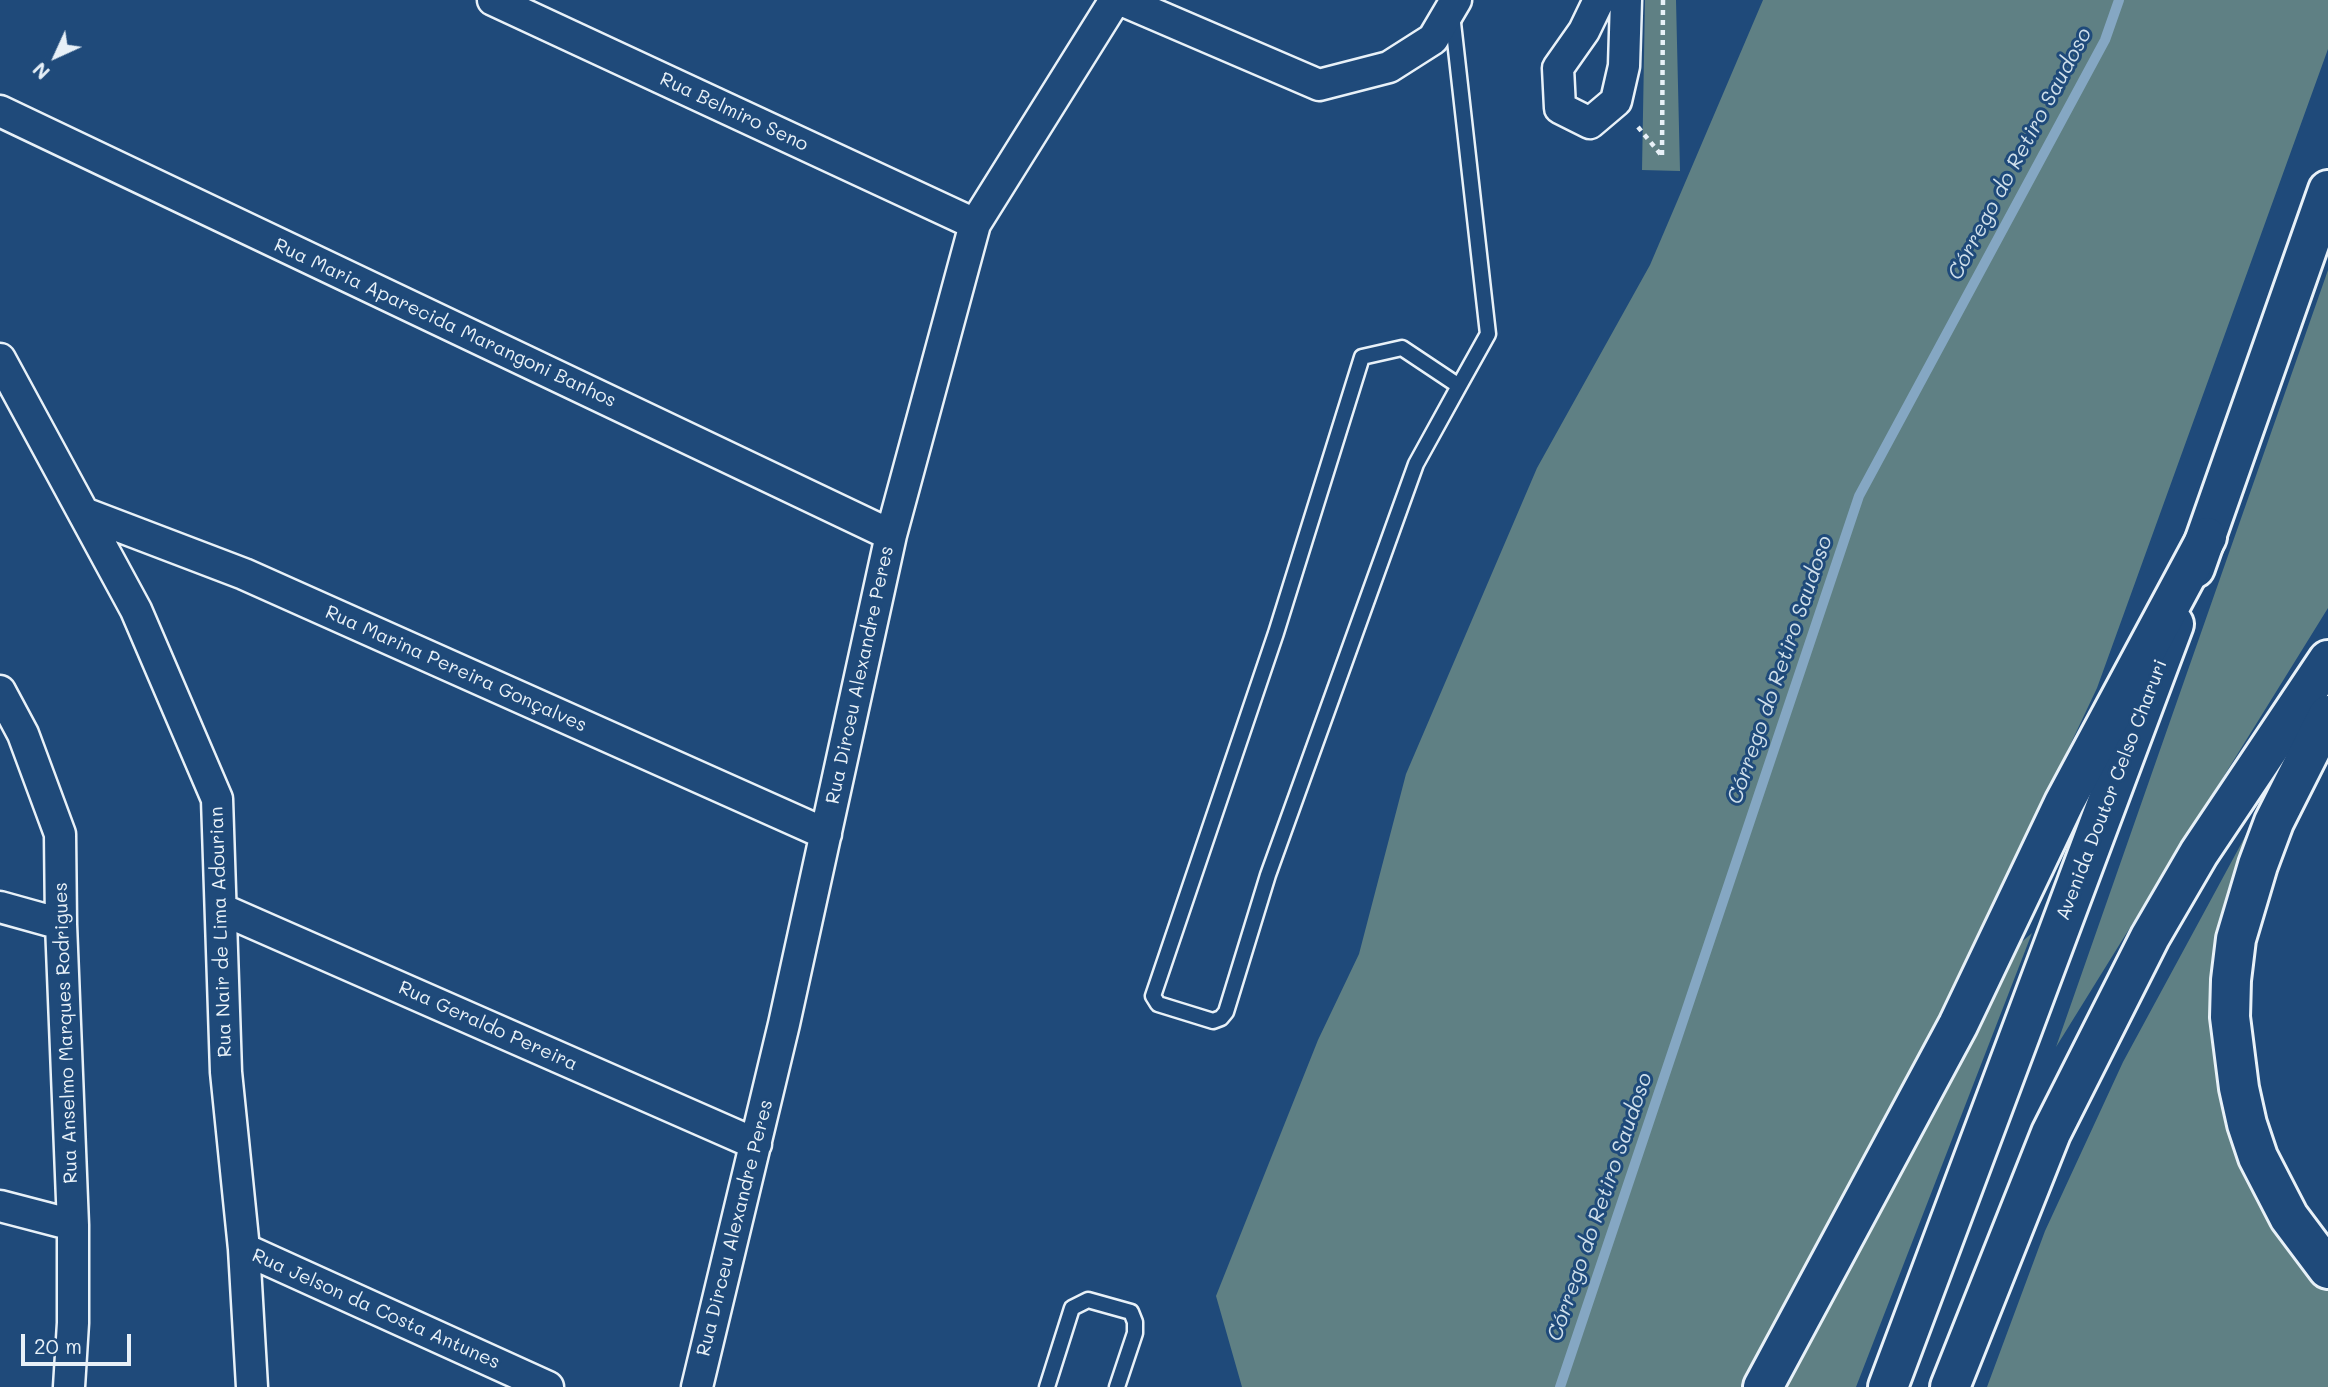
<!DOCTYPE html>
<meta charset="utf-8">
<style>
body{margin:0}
#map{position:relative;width:2328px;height:1387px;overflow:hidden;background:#1f4a7a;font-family:Mali,sans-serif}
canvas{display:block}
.north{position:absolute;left:21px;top:21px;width:70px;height:70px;-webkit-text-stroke:5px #1f4a7a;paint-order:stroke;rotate:225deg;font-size:19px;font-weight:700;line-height:28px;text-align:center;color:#e8f1f8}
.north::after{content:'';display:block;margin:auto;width:24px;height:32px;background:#e8f1f8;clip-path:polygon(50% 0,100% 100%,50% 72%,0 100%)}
.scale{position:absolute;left:21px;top:1334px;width:110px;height:32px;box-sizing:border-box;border:4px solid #e8f1f8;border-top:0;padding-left:9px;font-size:21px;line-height:24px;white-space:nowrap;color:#e8f1f8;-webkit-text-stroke:5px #1f4a7a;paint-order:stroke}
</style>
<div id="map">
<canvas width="2328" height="1387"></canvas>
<div class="north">N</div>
<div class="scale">20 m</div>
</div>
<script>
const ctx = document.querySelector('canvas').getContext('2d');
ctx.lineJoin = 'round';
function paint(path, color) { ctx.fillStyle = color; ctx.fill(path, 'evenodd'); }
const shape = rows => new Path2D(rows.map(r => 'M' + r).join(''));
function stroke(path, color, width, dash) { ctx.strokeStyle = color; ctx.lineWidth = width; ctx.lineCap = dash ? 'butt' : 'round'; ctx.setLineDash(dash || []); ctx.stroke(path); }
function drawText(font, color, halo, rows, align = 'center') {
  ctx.font = font + ' Mali,sans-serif'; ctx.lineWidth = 6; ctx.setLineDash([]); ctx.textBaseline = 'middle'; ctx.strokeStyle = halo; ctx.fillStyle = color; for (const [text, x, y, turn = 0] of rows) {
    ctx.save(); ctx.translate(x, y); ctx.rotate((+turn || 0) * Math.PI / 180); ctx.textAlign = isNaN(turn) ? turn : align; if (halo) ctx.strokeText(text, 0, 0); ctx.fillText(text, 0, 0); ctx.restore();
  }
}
const green = shape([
 [1645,0,1676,0,1680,171,1642,170],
 [1763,0,2328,0,2328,49,2097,688,1968,961,1741,1387,1242,1387,1216,1296,1318,1040,1359,954,1406,774,1537,468,1650,265],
 [2328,270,2328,608,2056,1047],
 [2253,822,2235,875,2221,932,2290,1242,2328,1288,2328,1387,1987,1387,2045,1231,2123,1062],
 [2032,933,1856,1387,1775,1387,2009,953]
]);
const stream = shape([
 [1560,1387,1859,496,2105,40,2119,0]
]);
const path = shape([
 [1638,127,1662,156],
 [1662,155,1663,0]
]);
const service = shape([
 [1452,14,1488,334,1459,386,1416,464,1268,875,1226,1012,1221,1018,1213,1021,1158,1004,1153,996,1276,633,1362,357,1402,348,1459,386],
 [1047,1387,1072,1308,1088,1300,1131,1312,1135,1322,1135,1333,1117,1387]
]);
const minor = shape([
 [493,0,975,224],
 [1121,0,1319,85,1389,67,1433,39,1456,0],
 [1599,0,1584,31,1558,68,1560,108,1590,123,1616,101,1624,66,1626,0],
 [0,111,891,535],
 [0,359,136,610,217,799,226,1072,244,1249,252,1387],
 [84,513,244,574,826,834],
 [0,691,23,734,60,834,61,924,73,1225,73,1323,69,1387],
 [0,907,61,924],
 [221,909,756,1144],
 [0,1206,73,1225],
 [244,1249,548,1387],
 [697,1387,784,1024,891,535,975,224,1115,0]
]);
const primary = shape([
 [2195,568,2328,190],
 [1888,1387,2174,624],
 [1950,1387,2051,1133,2150,937,2199,853,2328,660]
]);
const motorway = shape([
 [2328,715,2274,822,2258,865,2236,939,2231,980,2230,1017,2239,1088,2247,1124,2258,1157,2289,1217,2328,1269],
 [1763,1387,1958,1025,2064,803,2207,537]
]);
const streetNames = [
 ["Rua Belmiro Seno",734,112,25],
 ["Rua Maria Aparecida Marangoni Banhos",445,323,25],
 ["Rua Marina Pereira Gonçalves",456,669,24],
 ["Rua Dirceu Alexandre Peres",860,675,-78],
 ["Avenida Doutor Celso Charuri",2112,790,-69],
 ["Rua Nair de Lima Adourian",221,932,-92],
 ["Rua Geraldo Pereira",488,1026,24],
 ["Rua Anselmo Marques Rodrigues",66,1033,-92],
 ["Rua Dirceu Alexandre Peres",735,1228,-76],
 ["Rua Jelson da Costa Antunes",376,1309,24]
];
const waterNames = [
 ["Córrego do Retiro Saudoso",2020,154,-62],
 ["Córrego do Retiro Saudoso",1780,670,-71],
 ["Córrego do Retiro Saudoso",1600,1207,-71]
];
paint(green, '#5f8084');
stroke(stream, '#85a7c3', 10);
stroke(service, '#e8f1f8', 19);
stroke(minor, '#e8f1f8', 35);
stroke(primary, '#e8f1f8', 44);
stroke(motorway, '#e8f1f8', 44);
stroke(path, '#e8f1f8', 4.5, [5, 5]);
stroke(service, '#1f4a7a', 14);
stroke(minor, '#1f4a7a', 30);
stroke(primary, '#1f4a7a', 38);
stroke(motorway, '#1f4a7a', 38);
drawText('19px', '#e8f1f8', '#1f4a7a', streetNames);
drawText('italic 21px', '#cfdfeb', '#1f4a7a', waterNames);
</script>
